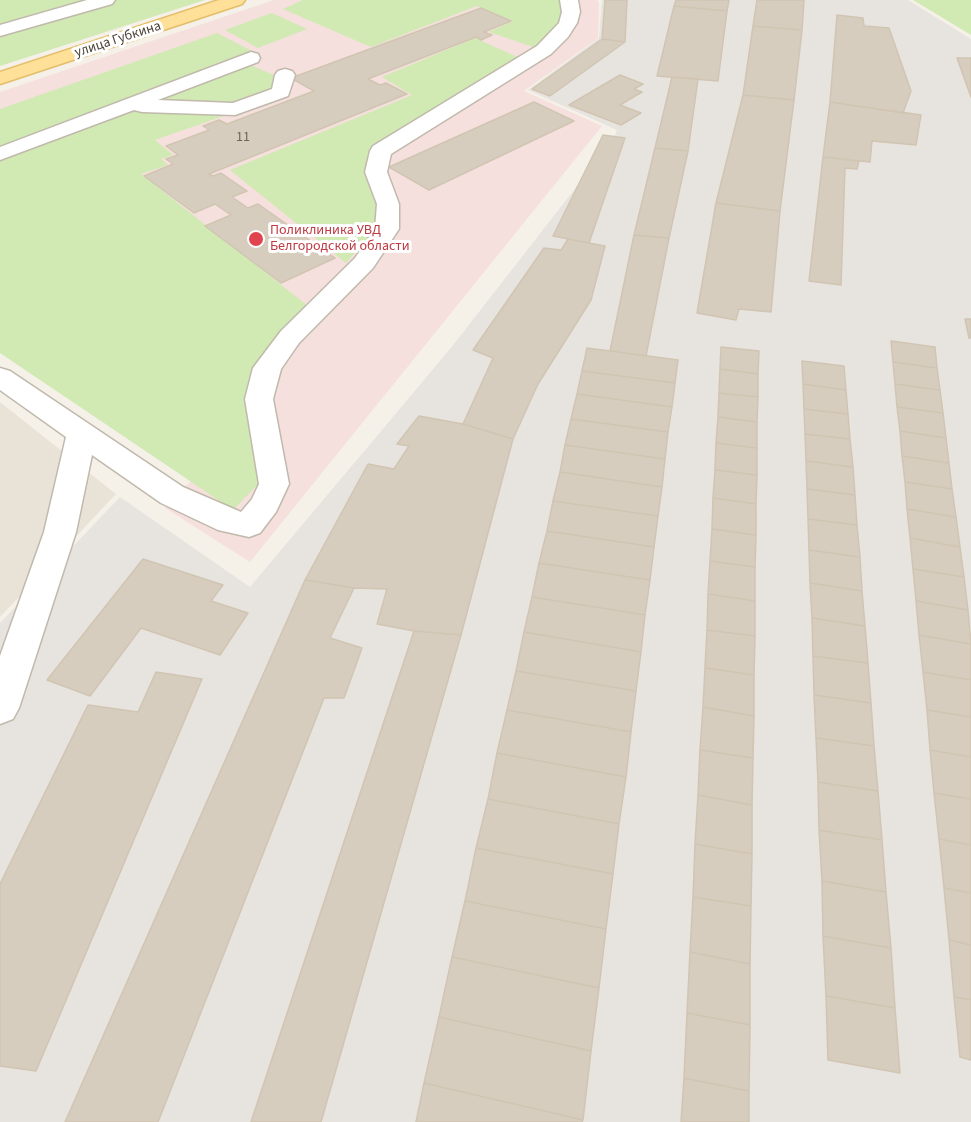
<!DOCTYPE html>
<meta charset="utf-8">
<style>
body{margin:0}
canvas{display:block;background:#f5f1e9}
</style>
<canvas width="971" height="1122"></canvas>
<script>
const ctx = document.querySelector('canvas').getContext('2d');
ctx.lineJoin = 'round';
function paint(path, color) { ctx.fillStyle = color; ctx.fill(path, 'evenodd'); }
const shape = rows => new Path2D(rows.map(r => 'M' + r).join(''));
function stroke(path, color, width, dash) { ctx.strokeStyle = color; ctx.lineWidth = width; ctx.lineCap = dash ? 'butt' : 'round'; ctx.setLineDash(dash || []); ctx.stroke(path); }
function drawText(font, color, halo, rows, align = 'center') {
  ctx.font = font + ' "Source Sans 3",sans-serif'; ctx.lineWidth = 6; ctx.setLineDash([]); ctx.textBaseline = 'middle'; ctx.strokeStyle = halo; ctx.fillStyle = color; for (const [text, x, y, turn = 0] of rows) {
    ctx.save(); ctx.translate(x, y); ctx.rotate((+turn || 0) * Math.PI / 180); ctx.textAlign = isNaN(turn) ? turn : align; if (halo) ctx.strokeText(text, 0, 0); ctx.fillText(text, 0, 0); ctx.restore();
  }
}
const residential = shape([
 [0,402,116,494,0,617]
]);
const industrial = shape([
 [602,0,908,0,971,39,971,1122,0,1122,0,623,120,497,250,587,450,349,613,140,617,130,528,90,599,38]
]);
const medical = shape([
 [274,0,597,0,599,3,598,38,524,91,602,126,250,562,165,508,191,481,0,351,0,92]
]);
const green = shape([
 [0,0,205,0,0,66],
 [303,0,564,0,563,23,539,49,489,32,513,21,477,6,371,47,283,9],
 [913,0,971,0,971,35],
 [272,13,307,29,258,48,225,30],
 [217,33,252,51,0,151,0,109],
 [475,38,522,59,373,149,378,207,374,231,346,263,230,170,412,95,382,77],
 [246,63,276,76,273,90,232,106,144,103],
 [129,108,235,112,155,140,173,155,161,159,168,165,141,174,308,306,265,360,260,482,233,510,0,353,0,157]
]);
const building = shape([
 [605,0,627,0,625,42,602,39,605,0],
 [676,0,729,0,727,11,674,6,676,0],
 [757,0,804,0,802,30,753,26,757,0],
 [674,6,727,11,718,81,657,76,674,6],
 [481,8,511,21,484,32,492,35,481,40,476,37,368,79,380,85,386,83,407,94,209,174,213,176,221,173,247,191,232,197,248,208,258,204,335,258,281,283,205,226,231,215,215,204,194,213,144,176,173,164,166,159,178,155,166,146,209,130,203,126,219,120,227,124,314,91,291,78,481,8],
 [837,15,863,18,864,26,889,28,911,91,903,113,830,102,837,15],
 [753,26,802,30,794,100,743,95,753,26],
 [602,39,625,42,550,96,532,89,602,39],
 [957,58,971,58,971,97,957,58],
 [620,75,643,84,634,89,642,92,620,105,641,113,621,125,569,105,620,75],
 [672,77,698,79,688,151,655,148,672,77],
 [743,95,794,100,780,211,716,203,743,95],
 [534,102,574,121,429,190,389,167,534,102],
 [830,102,921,115,916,145,872,141,870,162,823,157,830,102],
 [603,135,625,138,589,243,553,236,603,135],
 [655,148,688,151,669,238,634,235,655,148],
 [823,157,859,161,857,169,845,168,841,285,809,281,823,157],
 [716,203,780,211,771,312,739,309,736,320,697,313,716,203],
 [634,235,669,238,646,356,610,351,634,235],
 [568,239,605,246,591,300,538,384,513,439,463,424,493,358,473,350,544,248,561,250,568,239],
 [965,319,971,319,971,338,969,338,965,319],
 [891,341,935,347,937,368,893,362,891,341],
 [721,347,759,351,758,374,720,369,721,347],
 [587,348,678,360,675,383,582,371,587,348],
 [802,361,844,366,846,390,803,384,802,361],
 [893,362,937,368,940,390,895,384,893,362],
 [720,369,758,374,758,397,719,393,720,369],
 [582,371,675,383,672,407,577,394,582,371],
 [803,384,846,390,848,414,804,409,803,384],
 [895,384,940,390,943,413,897,407,895,384],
 [719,393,758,397,757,422,718,417,719,393],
 [577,394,672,407,668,432,571,419,577,394],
 [897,407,943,413,946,438,900,431,897,407],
 [804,409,848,414,850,439,805,434,804,409],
 [419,416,463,424,513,439,461,635,414,631,377,624,387,589,354,588,305,580,368,464,394,469,409,446,397,444,419,416],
 [718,417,757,422,757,448,716,443,718,417],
 [571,419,668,432,665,459,565,445,571,419],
 [900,431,946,438,949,463,902,456,900,431],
 [805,434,850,439,853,467,806,461,805,434],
 [716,443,757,448,757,475,715,470,716,443],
 [565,445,665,459,662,487,560,472,565,445],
 [902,456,949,463,952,489,905,482,902,456],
 [806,461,853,467,855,495,807,489,806,461],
 [715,470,757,475,756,504,713,498,715,470],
 [560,472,662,487,658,516,553,501,560,472],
 [905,482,952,489,956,517,907,509,905,482],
 [807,489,855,495,857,525,808,519,807,489],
 [713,498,756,504,756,535,712,529,713,498],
 [553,501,658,516,654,547,547,531,553,501],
 [907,509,956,517,960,547,910,538,907,509],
 [808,519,857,525,860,557,809,550,808,519],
 [712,529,756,535,755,567,710,561,712,529],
 [547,531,654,547,650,580,539,563,547,531],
 [910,538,960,547,964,577,913,569,910,538],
 [809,550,860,557,862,591,810,583,809,550],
 [143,559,223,585,211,601,248,613,220,655,141,628,90,696,47,680,143,559],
 [710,561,755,567,755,601,708,594,710,561],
 [539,563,650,580,645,615,532,597,539,563],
 [913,569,964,577,968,610,916,601,913,569],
 [305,580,354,588,330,638,362,648,344,698,324,698,158,1122,65,1122,305,580],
 [810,583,862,591,865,626,812,618,810,583],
 [708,594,755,601,755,636,707,630,708,594],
 [532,597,645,615,641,652,524,632,532,597],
 [916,601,968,610,971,644,919,635,916,601],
 [812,618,865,626,868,663,813,656,812,618],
 [707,630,755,636,754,675,705,668,707,630],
 [414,631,461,635,321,1122,251,1122,414,631],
 [524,632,641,652,636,691,516,671,524,632],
 [919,635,971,644,971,680,923,672,919,635],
 [813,656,868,663,871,703,814,695,813,656],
 [705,668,754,675,754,716,703,707,705,668],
 [516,671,636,691,631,732,507,710,516,671],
 [156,672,202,679,36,1071,0,1066,0,884,88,705,138,712,156,672],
 [923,672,971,680,971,717,927,710,923,672],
 [814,695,871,703,874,746,816,738,814,695],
 [703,707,754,716,753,758,700,750,703,707],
 [507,710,631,732,626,777,497,753,507,710],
 [927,710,971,717,971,757,930,750,927,710],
 [816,738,874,746,878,791,818,782,816,738],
 [700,750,753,758,752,805,698,795,700,750],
 [930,750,971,757,971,799,934,793,930,750],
 [497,753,626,777,619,824,488,799,497,753],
 [818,782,878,791,882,840,819,830,818,782],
 [934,793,971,799,971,845,939,839,934,793],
 [698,795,752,805,752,854,695,844,698,795],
 [488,799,619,824,613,874,476,848,488,799],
 [819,830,882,840,886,892,822,881,819,830],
 [939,839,971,845,971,893,944,888,939,839],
 [695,844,752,854,751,906,693,897,695,844],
 [476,848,613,874,606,929,465,901,476,848],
 [822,881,886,892,891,948,823,936,822,881],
 [944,888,971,893,971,945,949,940,944,888],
 [693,897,751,906,750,964,690,952,693,897],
 [465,901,606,929,599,988,452,957,465,901],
 [823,936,891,948,895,1008,826,996,823,936],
 [949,940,971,945,971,1000,954,997,949,940],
 [690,952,750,964,750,1025,687,1013,690,952],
 [452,957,599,988,591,1051,439,1017,452,957],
 [826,996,895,1008,900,1073,828,1060,826,996],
 [954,997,971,1000,971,1060,960,1057,954,997],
 [687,1013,750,1025,749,1091,684,1078,687,1013],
 [439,1017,591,1051,583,1120,424,1083,439,1017],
 [684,1078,749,1091,749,1122,681,1122,684,1078],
 [424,1083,583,1120,582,1122,416,1122,424,1083]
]);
const minor = shape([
 [87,0,115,0,112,4,0,36,0,25,87,0],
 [560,0,578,0,580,12,577,23,568,37,551,54,391,154,387,172,399,204,399,229,373,268,299,343,281,369,273,399,289,484,276,512,260,533,249,537,218,530,161,503,92,455,76,532,19,708,13,719,0,724,0,656,44,532,66,437,0,390,0,368,10,371,183,487,241,512,252,499,259,484,245,399,253,368,281,331,355,258,375,229,377,204,365,172,370,151,373,146,537,46,559,23,562,12,560,0],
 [251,52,258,54,260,58,258,62,158,100,233,103,272,89,275,75,278,71,285,69,292,71,295,75,288,96,235,115,142,112,134,110,0,160,0,147,251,52]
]);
const major = shape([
 [219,0,245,0,242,4,0,84,0,72,219,0]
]);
const markers = [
 [256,239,8,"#e0444e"]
];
const farStreetnames = [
 ["улица Губкина",118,40,-18]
];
const numberNames = [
 ["11",243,138]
];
const farHealthnames = [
 ["Поликлиника УВД",270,231],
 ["Белгородской области",270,247]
];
paint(residential, '#e9e3d7');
paint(industrial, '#e7e3de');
paint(medical, '#f5e0dd');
paint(green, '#d1e9b3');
paint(building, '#d6cdbf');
stroke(building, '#d1c5b2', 1.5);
stroke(minor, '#c0b9ac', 3);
stroke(major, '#e4bd68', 3);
paint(minor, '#fff');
paint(major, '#fee099');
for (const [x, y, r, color] of markers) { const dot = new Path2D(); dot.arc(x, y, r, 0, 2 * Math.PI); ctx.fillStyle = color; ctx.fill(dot); stroke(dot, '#fff', 2); }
drawText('14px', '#494237', '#fff', farStreetnames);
drawText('14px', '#6c6559', null, numberNames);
drawText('14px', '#be3a42', '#fff', farHealthnames, 'left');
</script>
